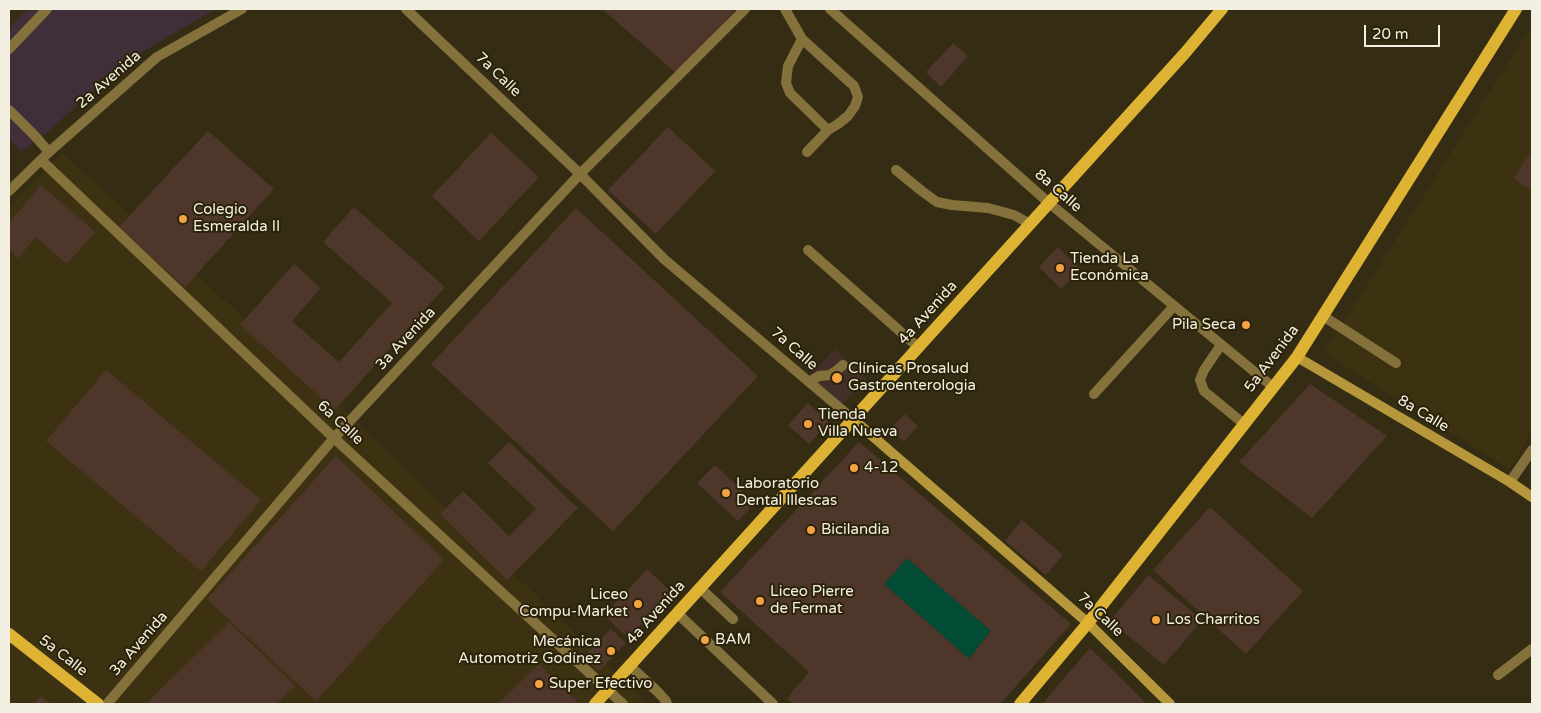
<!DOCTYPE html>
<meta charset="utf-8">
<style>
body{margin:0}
#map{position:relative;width:1541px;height:713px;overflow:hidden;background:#342d14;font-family:"Varela Round",sans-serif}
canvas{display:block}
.frame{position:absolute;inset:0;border:10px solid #f4f0e1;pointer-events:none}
.scale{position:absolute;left:1364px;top:25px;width:76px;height:22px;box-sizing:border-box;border:2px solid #f4f0e1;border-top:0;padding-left:6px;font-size:15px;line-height:18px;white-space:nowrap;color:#f4f0e1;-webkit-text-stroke:4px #2a2309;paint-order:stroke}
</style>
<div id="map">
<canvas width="1541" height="713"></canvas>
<div class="frame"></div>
<div class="scale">20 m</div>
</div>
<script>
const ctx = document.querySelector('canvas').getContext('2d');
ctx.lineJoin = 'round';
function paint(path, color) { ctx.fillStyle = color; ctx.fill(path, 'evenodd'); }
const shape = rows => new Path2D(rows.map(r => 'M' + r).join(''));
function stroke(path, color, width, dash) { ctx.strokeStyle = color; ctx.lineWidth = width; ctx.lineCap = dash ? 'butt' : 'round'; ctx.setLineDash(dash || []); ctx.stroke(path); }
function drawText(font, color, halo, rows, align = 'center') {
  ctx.font = font + ' "Varela Round",sans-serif'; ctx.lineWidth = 4; ctx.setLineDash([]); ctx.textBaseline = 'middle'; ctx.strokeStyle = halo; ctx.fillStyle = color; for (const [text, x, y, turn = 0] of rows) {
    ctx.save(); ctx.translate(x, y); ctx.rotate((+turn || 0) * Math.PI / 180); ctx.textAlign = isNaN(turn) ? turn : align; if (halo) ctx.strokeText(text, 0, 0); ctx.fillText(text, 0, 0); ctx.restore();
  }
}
const built = shape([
 [1532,25,1532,433,1509,469,1324,353],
 [62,153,330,396,648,704,9,704,9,207]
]);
const industrial = shape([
 [28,9,215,9,122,64,50,130,21,152,9,138,9,28]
]);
const medical = shape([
 [835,349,867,379,839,408,808,377]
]);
const green = shape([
 [907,558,991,631,969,659,884,584]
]);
const building = shape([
 [602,9,736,9,677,74],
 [953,43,968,56,941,87,926,72],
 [668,127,715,171,656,234,608,190],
 [208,131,274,189,185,287,119,227],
 [491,133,539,177,479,241,432,196],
 [1532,151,1532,191,1513,178],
 [41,185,95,232,67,264,36,237,18,258,9,250,9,223],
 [354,207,445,287,335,410,240,325,294,264,321,288,292,321,339,362,392,303,323,242],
 [576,208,758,376,613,531,431,364],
 [1058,247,1081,269,1061,289,1039,267],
 [106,370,261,500,201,571,46,441],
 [1310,384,1387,436,1312,518,1239,462],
 [808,403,829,422,809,444,788,425],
 [905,414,918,426,904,442,890,429],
 [509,442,578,508,507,580,440,514,463,491,509,536,536,509,488,463],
 [859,442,1071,624,1000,704,793,704,787,698,809,672,720,592],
 [907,558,991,631,969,659,884,584],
 [336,456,444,560,316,701,207,599],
 [715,465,755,503,738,521,697,483],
 [1210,507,1303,591,1246,654,1153,570],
 [1022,520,1063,555,1046,575,1005,541],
 [647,569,672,593,628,638,604,615],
 [1148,575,1202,620,1164,665,1110,621],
 [229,622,295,686,276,704,146,704],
 [611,629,626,643,599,671,583,657],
 [1090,648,1147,704,1045,704,1043,703],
 [539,664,579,704,498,704],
 [41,696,50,704,34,704]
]);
const lane = shape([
 [785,9,802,39,854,86,858,97,855,106,848,116,838,124,828,130,790,93,786,83,788,66,802,39],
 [9,49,47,9],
 [9,110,35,136,49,152],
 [807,152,828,130],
 [896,170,923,192,937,202,952,205,988,208,1014,215,1030,224],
 [808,250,919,348],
 [1323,316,1396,363],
 [1221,345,1204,370,1200,380,1204,391,1244,424],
 [809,382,819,376,830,375,836,371,843,365],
 [1094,394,1174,306],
 [700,588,733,619],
 [677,613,773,704],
 [630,666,658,692,666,701,667,704],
 [1498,675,1532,649]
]);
const street = shape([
 [406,9,580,174,664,259,854,420],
 [830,9,1049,203,1273,387],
 [41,160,334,438,623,704],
 [9,191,49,152,157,57,242,9],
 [1510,482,1532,450],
 [107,704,334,438,580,174,745,9]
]);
const secondary = shape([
 [1297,357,1510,482,1532,497],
 [854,420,1088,623,1170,704]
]);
const primary = shape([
 [9,634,98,704],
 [595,704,1185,53,1222,9],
 [1020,704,1088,623,1297,357,1516,9]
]);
const markers = [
 [183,219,5,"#f4a344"],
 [1060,268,5,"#f4a344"],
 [1246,325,5,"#f4a344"],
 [837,378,6,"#f4a344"],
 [808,424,5,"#f4a344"],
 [854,468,5,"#f4a344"],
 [726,493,5,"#f4a344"],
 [811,530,5,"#f4a344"],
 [760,601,5,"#f4a344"],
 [638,604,5,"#f4a344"],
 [1156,620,5,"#f4a344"],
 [705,640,5,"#f4a344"],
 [611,651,5,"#f4a344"],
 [539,684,5,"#f4a344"]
];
const streetNames = [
 ["7a Calle",498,75,44],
 ["2a Avenida",109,80,-41],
 ["8a Calle",1058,191,41],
 ["4a Avenida",928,313,-48],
 ["3a Avenida",406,339,-47],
 ["7a Calle",794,349,41],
 ["5a Avenida",1272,359,-53],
 ["8a Calle",1423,414,31],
 ["6a Calle",340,423,43],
 ["4a Avenida",656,613,-48],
 ["7a Calle",1100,615,43],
 ["3a Avenida",139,644,-49],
 ["5a Calle",63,656,38]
];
const poiNames = [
 ["Colegio",193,210],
 ["Esmeralda II",193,227],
 ["Tienda La",1070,259],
 ["Económica",1070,276],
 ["Pila Seca",1236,325,"right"],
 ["Clínicas Prosalud",848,369],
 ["Gastroenterologia",848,386],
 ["Tienda",818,415],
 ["Villa Nueva",818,432],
 ["4-12",864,468],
 ["Laboratorio",736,484],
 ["Dental Illescas",736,501],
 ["Bicilandia",821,530],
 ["Liceo Pierre",770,592],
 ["de Fermat",770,609],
 ["Liceo",628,595,"right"],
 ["Compu-Market",628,612,"right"],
 ["Los Charritos",1166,620],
 ["BAM",715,640],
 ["Mecánica",601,642,"right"],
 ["Automotriz Godínez",601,659,"right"],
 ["Super Efectivo",549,684]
];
paint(built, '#3c3211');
paint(industrial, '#402f39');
paint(medical, '#422f2a');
paint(green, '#024b34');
paint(building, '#4f362a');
stroke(lane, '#85713b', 10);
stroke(street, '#85713b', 10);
stroke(secondary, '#b7973b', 10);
stroke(primary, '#deb334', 12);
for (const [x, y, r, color] of markers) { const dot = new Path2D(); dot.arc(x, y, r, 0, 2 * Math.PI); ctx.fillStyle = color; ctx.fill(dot); stroke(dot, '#2a2309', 2); }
drawText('15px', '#f4f0e1', '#2a2309', streetNames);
drawText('15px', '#f4f0e1', '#2a2309', poiNames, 'left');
</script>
